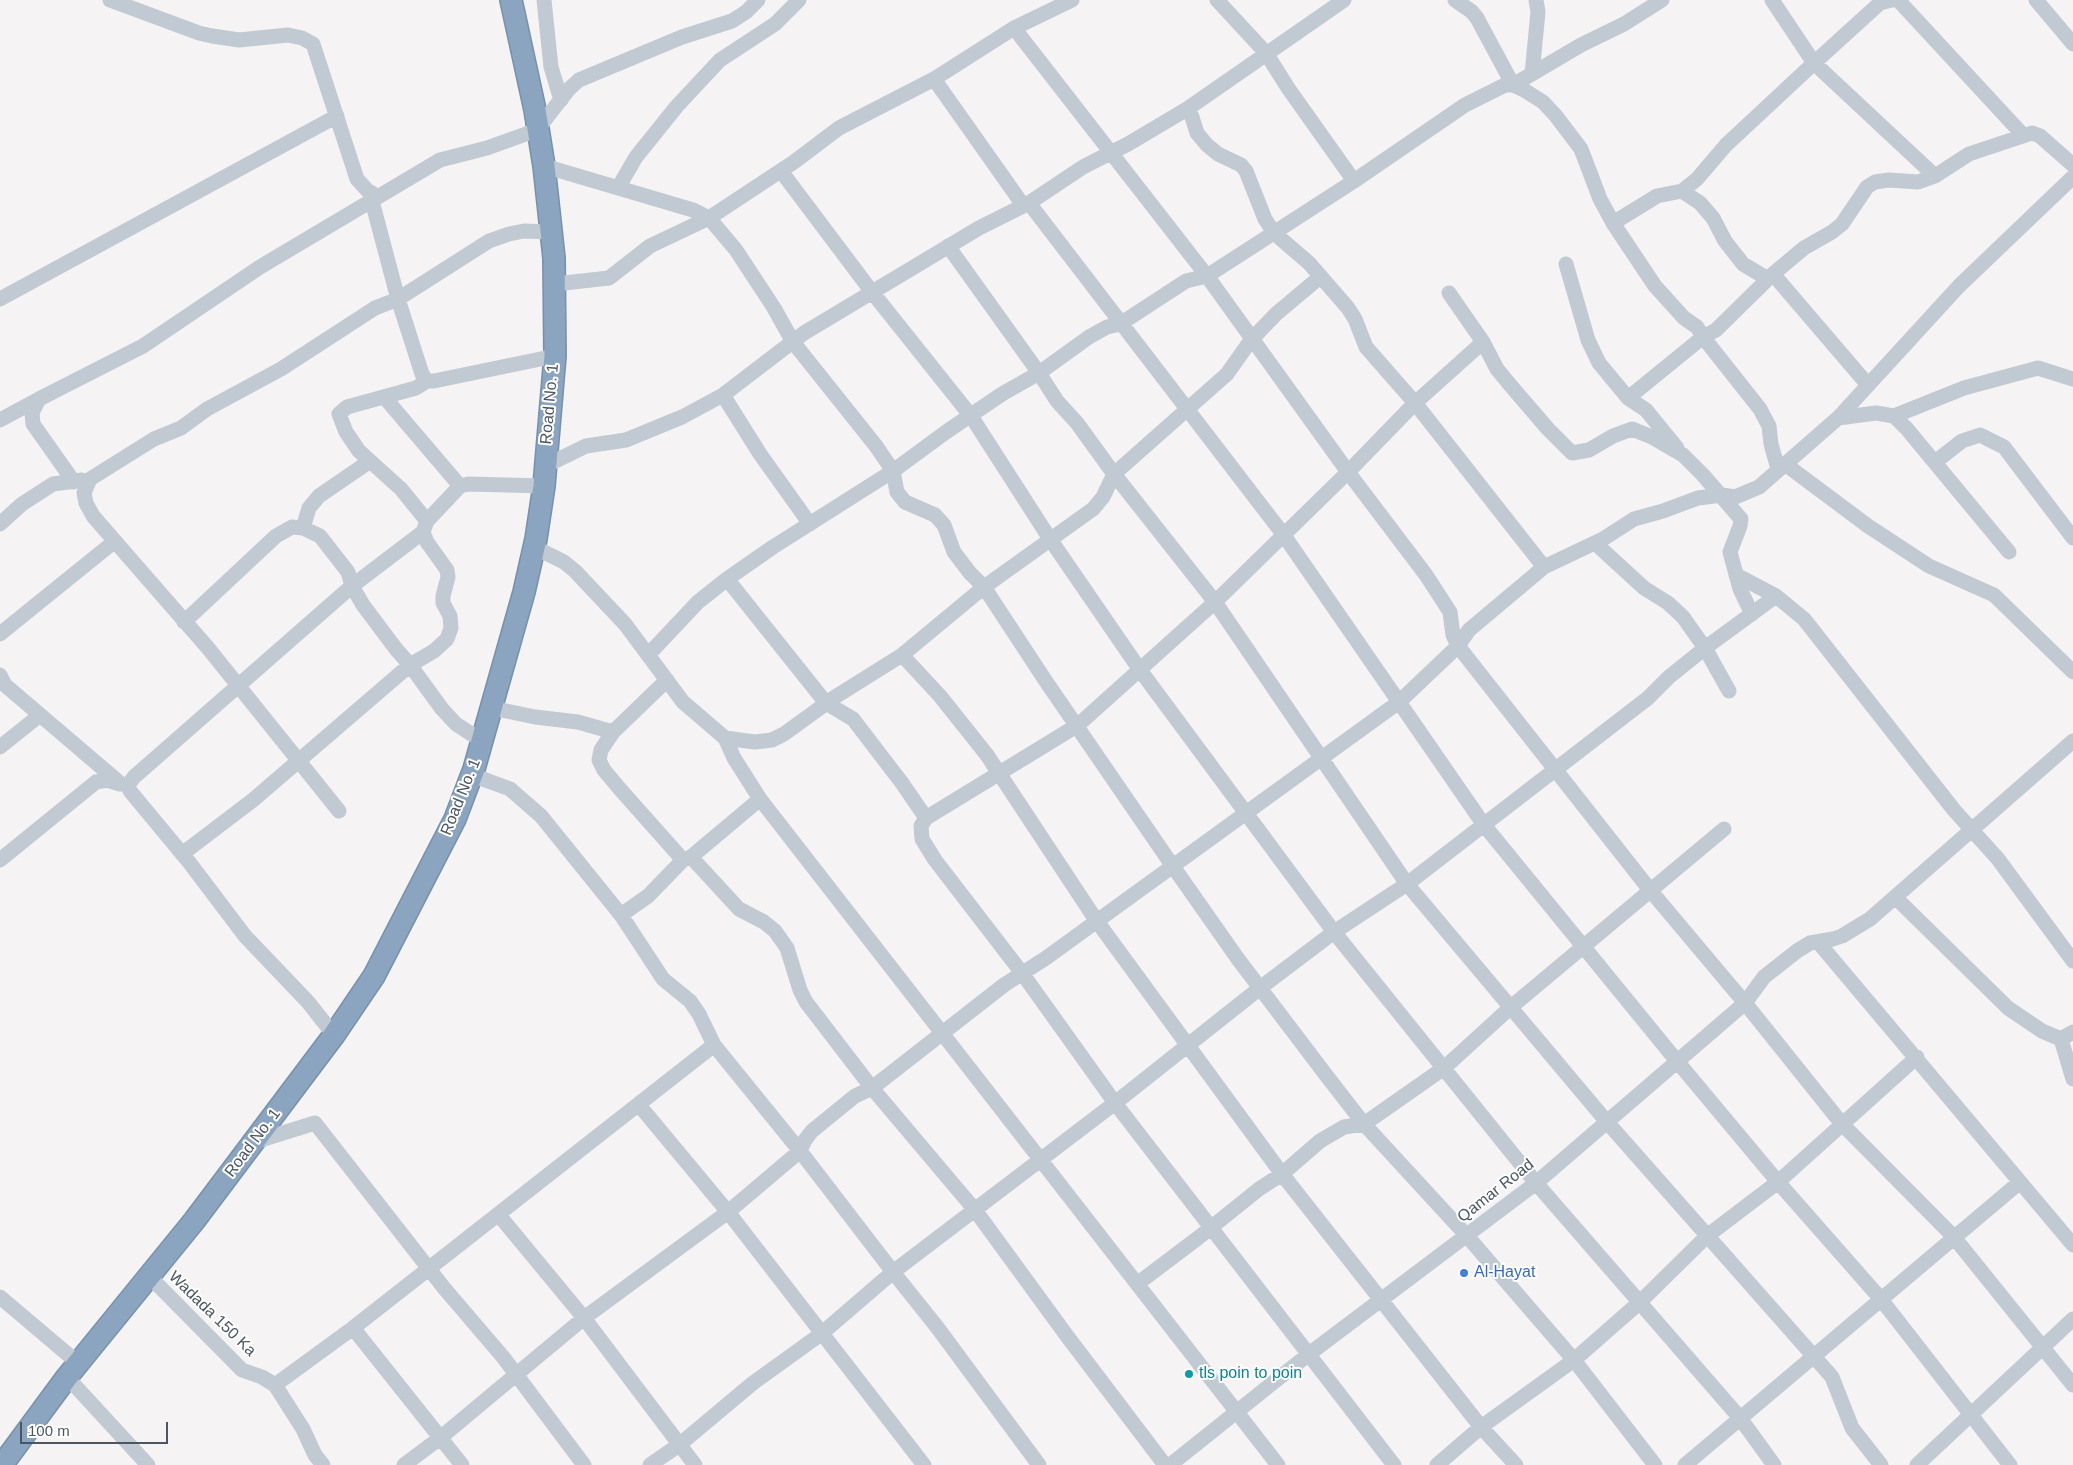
<!DOCTYPE html>
<style>
body{margin:0}
#map{position:relative;width:2073px;height:1465px;overflow:hidden;background:#f5f3f3;font-family:Arial,sans-serif}
canvas{display:block}
.scale{position:absolute;left:20px;top:1422px;width:148px;height:22px;box-sizing:border-box;border:2px solid #4a5661;border-top:0;padding-left:6px;font-size:15px;line-height:18px;white-space:nowrap;color:#4a5661;-webkit-text-stroke:4px #fff;paint-order:stroke}
</style>
<div id="map">
<canvas width="2073" height="1465"></canvas>
<div class="scale">100 m</div>
</div>
<script>
const ctx = document.querySelector('canvas').getContext('2d');
ctx.lineJoin = 'round';
const shape = rows => new Path2D(rows.map(r => 'M' + r).join(''));
function stroke(path, color, width, dash) { ctx.strokeStyle = color; ctx.lineWidth = width; ctx.lineCap = dash ? 'butt' : 'round'; ctx.setLineDash(dash || []); ctx.stroke(path); }
function drawText(font, color, halo, rows, align = 'center') {
  ctx.font = font + ' Arial,sans-serif'; ctx.lineWidth = 4; ctx.setLineDash([]); ctx.textBaseline = 'middle'; ctx.strokeStyle = halo; ctx.fillStyle = color; for (const [text, x, y, turn = 0] of rows) {
    ctx.save(); ctx.translate(x, y); ctx.rotate((+turn || 0) * Math.PI / 180); ctx.textAlign = isNaN(turn) ? turn : align; if (halo) ctx.strokeText(text, 0, 0); ctx.fillText(text, 0, 0); ctx.restore();
  }
}
const minor = shape([
 [110,0,199,33,212,36,239,40,288,35,302,38,313,44,357,179,367,190,378,197],
 [544,0,551,67,561,100],
 [1217,0,1266,53,1288,88,1354,181],
 [1455,0,1471,11,1477,18,1513,85,1581,45,1624,24,1662,0],
 [1772,0,1814,63,1935,176],
 [1898,0,2023,135],
 [2036,0,2073,44],
 [1014,28,1207,276,1348,472,1426,575,1450,612,1453,635,1458,646,1650,890,1745,1003,1842,1124,1953,1236,2073,1385],
 [1532,74,1538,12,1536,0],
 [934,79,1023,205],
 [1187,109,1192,117,1197,133,1207,145,1218,154,1241,165,1246,171,1265,219,1274,233,1309,263,1348,308,1355,319,1366,347,1415,403,1544,567],
 [544,166,693,210,709,218,736,250,774,308,793,342,876,446,893,471,773,547,727,579,698,602,648,655],
 [781,171,872,292,971,416,1050,539,1140,670,1334,932,1536,1183,1740,1418,1774,1465],
 [618,188,636,157,677,106,720,60,775,24,799,0],
 [1682,191,1700,203,1713,218,1725,241,1743,264,1768,279],
 [372,201,398,299,422,374,427,381,434,381,555,356],
 [1029,203,1283,534,1484,825,1676,1060,1778,1182,1880,1298,2010,1465],
 [1613,223,1657,196,1682,191,1697,179,1726,145,1814,63,1880,3,1892,0],
 [948,246,1039,373,1057,401,1077,423,1114,474,1215,602,1407,884,1607,1122,1832,1377,1852,1428,1881,1465],
 [1566,264,1588,340,1599,363,1628,398,1646,410,1677,448],
 [1773,274,1868,385],
 [1320,277,1276,314,1251,340,1227,374,1114,474,1103,497,1093,509,984,587,1045,680,1172,865,1238,959,1326,1075,1364,1124,1467,1236,1574,1360,1655,1465],
 [555,284,609,278,650,246,709,218,794,162,839,128,934,79,1014,28,1072,0],
 [1449,293,1483,342,1497,369,1511,386,1548,429,1572,453,1589,450,1613,436,1632,429,1652,437,1683,455,1703,475,1741,519,1740,526,1730,552,1740,589,1752,614],
 [0,299,337,116],
 [427,381,416,388,347,407,339,414,346,432,359,451,401,489,427,521],
 [723,395,760,454,810,524],
 [385,398,460,486],
 [1628,398,1703,337,1760,409,1769,426,1771,444,1778,469],
 [1894,416,1964,388,2038,368,2073,379],
 [1838,418,1876,413,1894,416,1907,429,2009,552],
 [0,420,39,399],
 [1935,462,1962,441,1980,435,2004,447,2073,538],
 [1785,464,1868,526,1929,566,1994,595,2073,672],
 [545,466,586,446,626,440,682,417,723,395,804,333,979,228,1029,203,1083,167,1128,144,1187,109,1344,0],
 [74,482,33,424,32,413,39,399,143,346,260,267,440,160,487,148,537,130,569,89,579,80,682,37,732,21,746,12,758,0],
 [0,524,22,504,53,484,82,480],
 [303,528,309,508,319,496,370,461],
 [1595,543,1644,588,1668,603,1683,617,1705,648,1729,691],
 [534,547,564,562,575,571,625,624,683,702,725,738,734,758,760,799,1278,1465],
 [1736,575,1776,596,1804,619,1954,810,1998,859,2073,961],
 [727,579,826,703,853,719,902,783,926,818,921,826,922,839,935,860,1022,973,1115,1103,1394,1465],
 [184,622,276,536,292,527,303,528,320,536,348,572,352,586,363,605,396,649,410,665,442,709,456,724,482,741],
 [0,634,115,541],
 [0,675,5,685,121,784],
 [492,708,535,717,578,722,613,732],
 [725,738,755,742,772,740,784,734,835,697,902,655],
 [0,747,40,715],
 [472,775,510,789,541,816,621,915,663,979,690,1001,699,1014,714,1045,800,1151,893,1272,937,1327,1039,1465],
 [128,785,134,777,352,586,423,532],
 [128,785,130,791,189,862,245,936,308,1002,334,1035],
 [339,811,208,648,93,516,86,503,84,493,90,479,154,439,181,428,207,409,281,369,375,308,398,299,489,241,509,234,524,231,551,232],
 [926,818,1078,725,1215,602,1348,472,1415,403,1483,342],
 [182,854,253,800,410,665,434,651,447,639,451,628,450,616,443,603,443,596,448,577,447,570,427,542,423,532,427,521,460,486,468,484,544,486],
 [691,857,739,909,764,922,775,931,787,948,800,990,806,1002,872,1088,975,1210,1067,1336,1165,1465],
 [0,860,96,782,107,780,120,784],
 [683,860,691,857,760,799],
 [1895,897,2008,1008,2042,1031,2061,1039,2073,1032],
 [621,915,648,896,683,860,619,788,604,770,599,760,601,750,613,732,667,680],
 [1818,942,2073,1245],
 [2061,1039,2073,1079],
 [639,1105,728,1212,924,1465],
 [254,1142,315,1123,444,1288,503,1357,584,1465],
 [498,1214,584,1318,695,1465],
 [149,1276,242,1370,262,1377,275,1385,303,1429,315,1455,323,1465],
 [1137,1284,1198,1238,1259,1189,1282,1174,1320,1141,1344,1127,1364,1124,1444,1068,1511,1007,1724,829],
 [0,1297,78,1363],
 [353,1328,462,1465],
 [67,1377,148,1465],
 [275,1385,353,1328,714,1045],
 [404,1465,440,1438,584,1318,728,1212,800,1151,805,1140,812,1131,855,1096,872,1088,1004,985,1046,958,1399,702,1458,646,1469,630,1544,567,1603,539,1634,519,1663,511,1698,498,1722,495,1735,497,1759,487,1838,418,1959,286,2073,177],
 [650,1465,679,1445,753,1383,821,1334,893,1272,1115,1103,1260,988,1334,932,1407,884,1648,698,1669,677,1705,648,1776,596],
 [1170,1465,1309,1354,1536,1183,1745,1003,1764,977,1797,951,1810,943,1833,939,1842,936,1870,919,2073,741],
 [1437,1465,1481,1427,1574,1360,1640,1302,1707,1236,1778,1182,1917,1057],
 [1516,1465,1481,1427,1282,1174,1096,920,987,755,940,696,902,655,984,587,970,573,954,552,944,525,935,515,905,502,897,492,893,471,946,432,1002,394,1039,373,1089,337,1107,327,1120,324,1186,281,1207,276,1354,181,1465,105,1505,85,1513,85,1524,90,1543,102,1556,116,1581,149,1600,199,1613,223,1655,286,1684,318,1697,327,1703,337,1716,330,1773,274,1804,248,1832,232,1842,224,1867,187,1875,182,1889,180,1918,182,1935,176,1969,154,2032,133,2040,136,2073,165],
 [1685,1465,2020,1182],
 [1917,1465,2073,1319]
]);
const highway = shape([
 [2,1465,67,1377,194,1221,334,1035,374,976,455,819,474,769,524,592,536,539,544,486,555,356,554,258,544,166,535,110,511,0]
]);
const markers = [
 [1464,1273,5,"#3f7fe0"],
 [1189,1374,5,"#0f9aa8"]
];
const streetNames = [
 ["Road No. 1",550,404,-85],
 ["Road No. 1",461,797,-68],
 ["Road No. 1",253,1143,-53],
 ["Qamar Road",1496,1191,-38],
 ["Wadada 150 Ka",212,1314,44]
];
const shopNames = [
 ["Al-Hayat",1474,1273]
];
const cultureNames = [
 ["tls poin to poin",1199,1374]
];
stroke(highway, '#7690ad', 24);
stroke(minor, '#c1cad2', 15);
stroke(highway, '#8ba5c1', 21);
for (const [x, y, r, color] of markers) { const dot = new Path2D(); dot.arc(x, y, r, 0, 2 * Math.PI); ctx.fillStyle = color; ctx.fill(dot); stroke(dot, '#fff', 2); }
drawText('16px', '#4a5661', '#fff', streetNames);
drawText('16px', '#366cbe', '#fff', shopNames, 'left');
drawText('16px', '#0d838f', '#fff', cultureNames, 'left');
</script>
